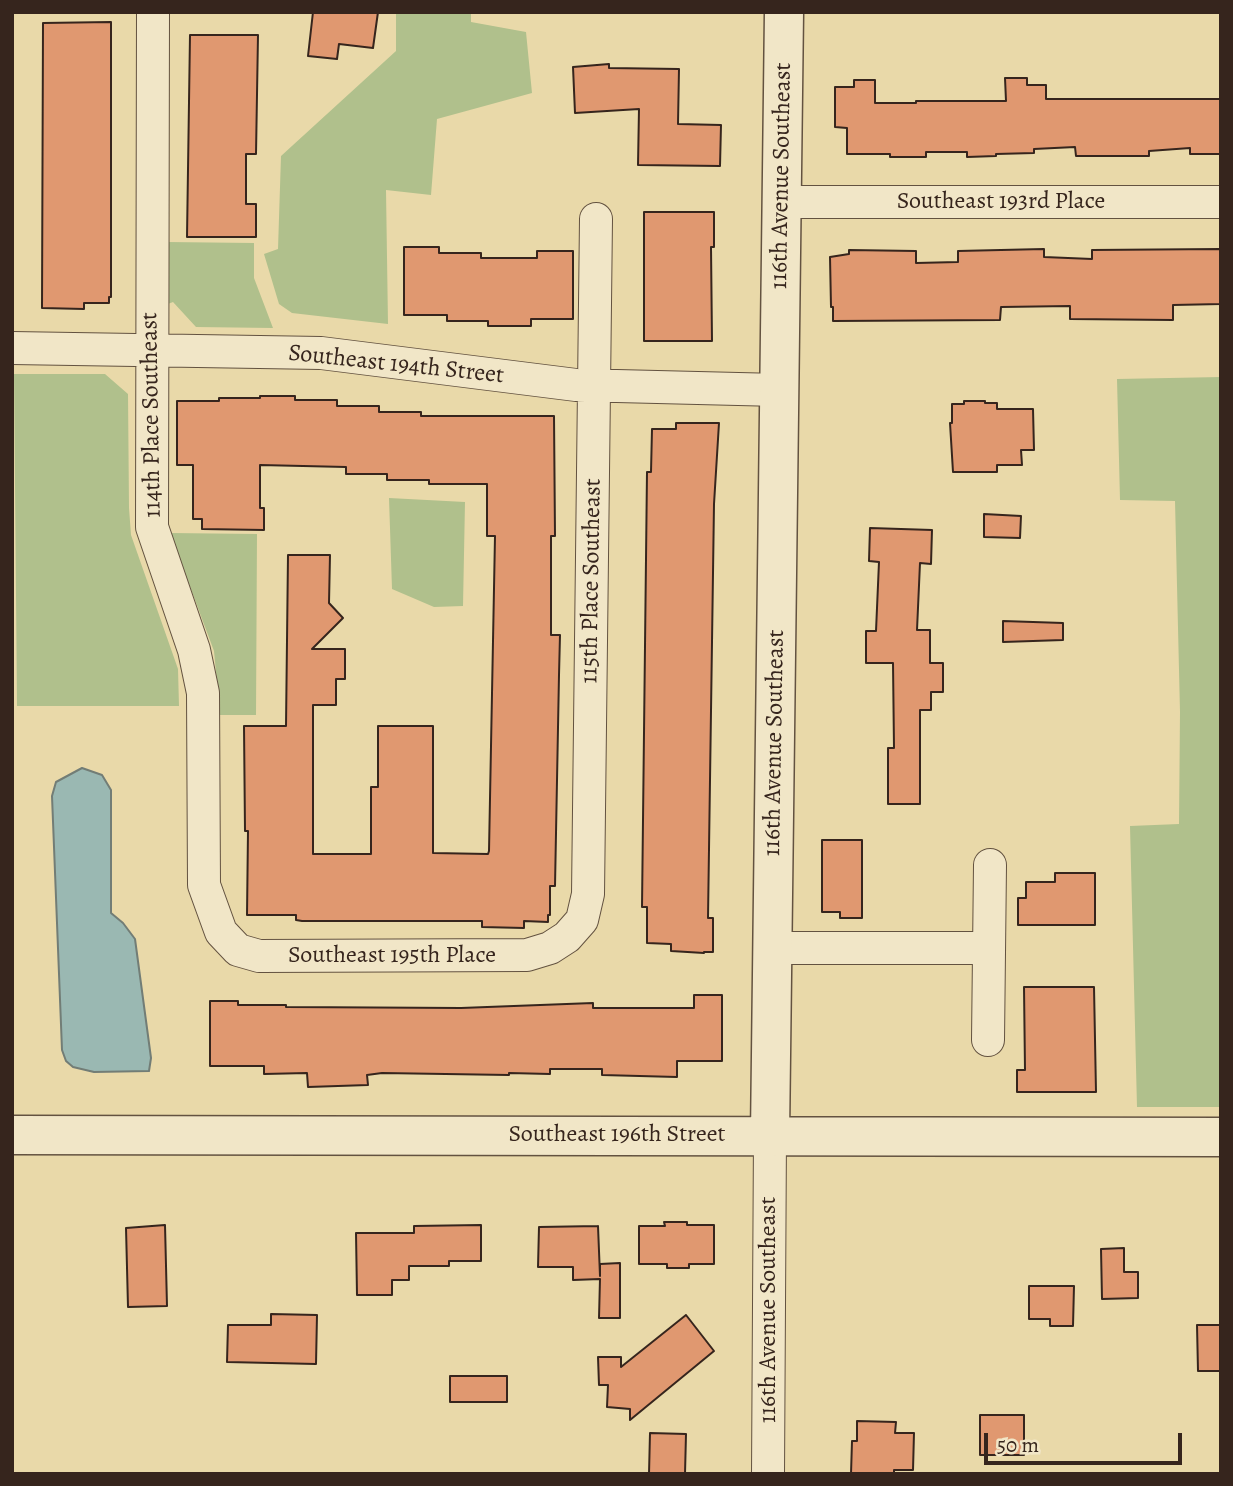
<!DOCTYPE html>
<style>
body{margin:0}
#map{position:relative;width:1233px;height:1486px;overflow:hidden;background:#e9d9a9;font-family:Alegreya,serif}
canvas{display:block}
.frame{position:absolute;inset:0;border:14px solid #36251d;pointer-events:none}
.scale{position:absolute;left:984px;top:1433px;width:198px;height:32px;box-sizing:border-box;border:4px solid #36251d;border-top:0;padding-left:9px;font-size:21px;line-height:24px;white-space:nowrap;color:#36251d;-webkit-text-stroke:5px #f1e6c7;paint-order:stroke}
</style>
<div id="map">
<canvas width="1233" height="1486"></canvas>
<div class="frame"></div>
<div class="scale">50 m</div>
</div>
<script>
const ctx = document.querySelector('canvas').getContext('2d');
ctx.lineJoin = 'round';
function paint(path, color) { ctx.fillStyle = color; ctx.fill(path, 'evenodd'); }
const shape = rows => new Path2D(rows.map(r => 'M' + r).join(''));
function stroke(path, color, width, dash) { ctx.strokeStyle = color; ctx.lineWidth = width; ctx.lineCap = dash ? 'butt' : 'round'; ctx.setLineDash(dash || []); ctx.stroke(path); }
function drawText(font, color, halo, rows, align = 'center') {
  ctx.font = font + ' Alegreya,serif'; ctx.lineWidth = 7; ctx.setLineDash([]); ctx.textBaseline = 'middle'; ctx.strokeStyle = halo; ctx.fillStyle = color; for (const [text, x, y, turn = 0] of rows) {
    ctx.save(); ctx.translate(x, y); ctx.rotate((+turn || 0) * Math.PI / 180); ctx.textAlign = isNaN(turn) ? turn : align; if (halo) ctx.strokeText(text, 0, 0); ctx.fillText(text, 0, 0); ctx.restore();
  }
}
const green = shape([
 [396,12,471,12,471,22,526,32,532,93,437,119,431,195,386,190,388,324,292,313,279,304,264,254,278,249,281,156,396,51],
 [167,242,254,243,254,278,273,328,196,327,173,302,165,305],
 [14,374,105,374,128,394,129,508,131,535,178,669,179,706,17,706],
 [1221,377,1221,1107,1137,1107,1130,826,1179,824,1180,712,1175,501,1120,500,1117,379],
 [389,498,465,502,463,606,434,607,392,589],
 [170,533,257,534,256,715,220,715,214,651]
]);
const water = shape([
 [82,768,102,775,111,790,111,913,123,923,135,939,151,1058,149,1071,94,1072,73,1067,66,1061,62,1050,52,796,56,782,82,768]
]);
const building = shape([
 [313,12,378,12,373,48,339,44,337,59,308,56,313,12],
 [111,22,111,297,109,297,109,303,84,303,84,309,42,308,43,23,111,22],
 [190,35,258,35,256,154,246,154,246,204,256,204,256,237,187,237,190,35],
 [609,64,609,68,679,69,678,124,721,125,720,166,638,165,639,109,575,113,573,67,609,64],
 [1005,78,1027,78,1027,85,1046,85,1046,99,1221,99,1221,154,1190,154,1190,148,1149,151,1149,156,1076,156,1075,147,1034,149,1034,153,996,154,996,156,967,157,967,152,926,152,926,157,890,157,890,154,847,154,847,128,835,127,835,87,854,87,854,80,875,80,875,103,916,103,916,101,1006,101,1005,78],
 [644,212,714,212,714,247,711,247,712,341,644,341,644,212],
 [404,247,439,247,439,253,481,253,481,258,537,258,537,251,573,251,573,319,531,319,531,326,488,326,488,321,447,321,447,315,404,315,404,247],
 [1044,249,1044,257,1092,259,1092,250,1221,249,1221,304,1173,305,1173,320,1070,319,1070,306,1001,307,1000,320,833,321,833,307,831,307,830,257,849,254,849,250,916,251,916,263,958,262,958,251,1044,249],
 [260,396,295,396,295,400,337,400,337,406,379,406,379,412,421,412,421,416,554,416,555,536,551,536,551,635,560,635,559,675,555,886,550,886,550,915,548,915,548,922,524,921,524,928,482,927,482,921,302,921,296,920,296,915,247,915,248,831,245,831,244,726,286,726,288,555,330,555,329,603,343,618,312,649,345,649,345,679,336,679,336,705,313,705,313,854,371,854,371,787,378,787,378,726,433,726,433,853,488,854,489,851,495,536,487,536,487,484,429,484,429,480,387,480,387,474,346,474,346,467,260,465,260,508,264,508,264,530,202,529,202,519,193,519,193,465,177,465,177,401,219,401,219,398,260,398,260,396],
 [964,401,985,401,985,403,997,403,997,409,1033,409,1034,450,1021,450,1022,465,997,465,997,472,953,472,950,423,952,423,952,404,964,404,964,401],
 [676,423,719,423,714,504,708,918,713,918,713,952,704,952,704,953,671,951,671,944,647,943,647,907,642,907,647,472,651,472,652,429,676,429,676,423],
 [984,514,1021,516,1020,538,984,537,984,514],
 [870,528,932,530,931,564,920,563,917,630,930,630,930,663,943,663,943,692,931,692,931,710,920,710,920,804,888,804,888,748,894,748,893,663,866,663,866,631,876,631,879,562,869,561,870,528],
 [1003,621,1063,623,1063,640,1003,642,1003,621],
 [822,840,862,840,862,918,840,918,840,912,822,912,822,840],
 [1055,873,1095,873,1095,925,1018,925,1018,898,1026,898,1026,882,1055,882,1055,873],
 [1024,987,1094,987,1096,1092,1017,1092,1017,1070,1025,1070,1024,987],
 [694,995,722,995,722,1061,677,1061,677,1077,602,1075,602,1069,550,1069,550,1074,509,1073,509,1075,382,1073,367,1075,368,1085,308,1087,307,1073,264,1074,264,1066,210,1066,210,1001,238,1001,238,1005,286,1005,286,1007,461,1008,593,1003,593,1008,694,1008,694,995],
 [664,1222,687,1222,687,1225,714,1225,714,1264,689,1264,689,1268,667,1268,667,1264,639,1264,639,1226,665,1226,664,1222],
 [165,1225,167,1306,128,1307,126,1228,165,1225],
 [481,1225,481,1261,449,1261,449,1266,409,1266,409,1280,392,1280,392,1295,357,1295,356,1233,414,1233,414,1226,481,1225],
 [598,1226,600,1276,600,1264,620,1263,620,1318,599,1318,600,1279,573,1280,573,1267,538,1267,539,1227,598,1226],
 [1124,1248,1124,1272,1138,1272,1138,1298,1102,1299,1101,1249,1124,1248],
 [1029,1286,1074,1286,1073,1326,1050,1326,1050,1319,1029,1319,1029,1286],
 [271,1314,317,1315,316,1364,227,1362,228,1325,271,1325,271,1314],
 [686,1315,714,1351,630,1420,630,1409,607,1407,608,1385,599,1385,598,1357,621,1357,621,1367,686,1315],
 [1197,1325,1221,1325,1221,1371,1198,1371,1197,1325],
 [450,1376,507,1376,507,1402,450,1402,450,1376],
 [980,1415,1024,1415,1024,1455,980,1455,980,1415],
 [857,1421,896,1422,895,1433,914,1433,913,1470,894,1470,894,1474,851,1474,852,1441,857,1441,857,1421],
 [650,1433,686,1434,685,1474,649,1474,650,1433]
]);
const minor = shape([
 [153,12,152,527,194,650,203,693,204,885,221,932,238,950,259,956,527,955,550,948,567,937,582,920,588,894,596,219],
 [781,202,1221,202],
 [12,348,321,353,576,385,779,390],
 [773,948,988,948],
 [988,1040,990,865],
 [768,1474,770,1135]
]);
const tertiary = shape([
 [12,1135,1221,1137],
 [770,1135,784,12]
]);
const streetNames = [
 ["116th Avenue Southeast",782,176,-89],
 ["Southeast 193rd Place",1001,202],
 ["Southeast 194th Street",396,365,6],
 ["114th Place Southeast",152,415,-91],
 ["115th Place Southeast",592,581,-89],
 ["116th Avenue Southeast",775,743,-89],
 ["Southeast 195th Place",392,956],
 ["Southeast 196th Street",617,1135],
 ["116th Avenue Southeast",769,1310,-90]
];
paint(green, '#b0c08c');
paint(water, '#9ab8b2');
stroke(water, '#727d76', 2);
paint(building, '#e09870');
stroke(building, '#36251d', 2);
stroke(minor, '#635240', 34);
stroke(tertiary, '#635240', 41);
stroke(minor, '#f1e6c7', 32);
stroke(tertiary, '#f1e6c7', 38);
drawText('24px', '#36251d', '#f1e6c7', streetNames);
</script>
